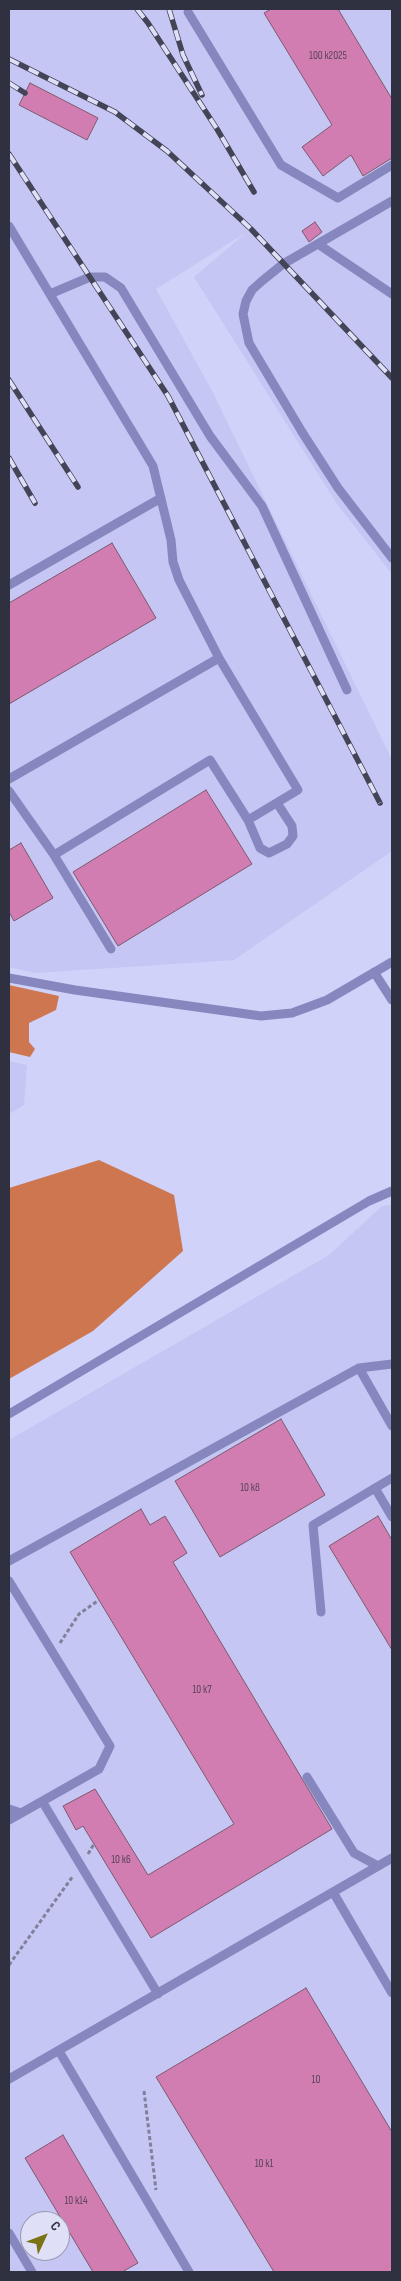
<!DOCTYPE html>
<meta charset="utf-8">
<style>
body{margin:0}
#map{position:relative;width:401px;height:2281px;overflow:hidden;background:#d0d2f9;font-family:"Sofia Sans Condensed",sans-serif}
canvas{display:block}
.frame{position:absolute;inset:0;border:10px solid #303140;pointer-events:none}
.north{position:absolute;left:20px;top:2211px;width:50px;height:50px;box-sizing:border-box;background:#dfe0f8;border:1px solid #999aae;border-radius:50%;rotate:47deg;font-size:14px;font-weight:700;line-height:20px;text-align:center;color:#303140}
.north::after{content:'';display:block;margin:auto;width:18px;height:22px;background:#7b7214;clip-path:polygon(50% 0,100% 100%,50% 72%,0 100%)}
</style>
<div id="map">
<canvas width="401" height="2281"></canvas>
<div class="frame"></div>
<div class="north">С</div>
</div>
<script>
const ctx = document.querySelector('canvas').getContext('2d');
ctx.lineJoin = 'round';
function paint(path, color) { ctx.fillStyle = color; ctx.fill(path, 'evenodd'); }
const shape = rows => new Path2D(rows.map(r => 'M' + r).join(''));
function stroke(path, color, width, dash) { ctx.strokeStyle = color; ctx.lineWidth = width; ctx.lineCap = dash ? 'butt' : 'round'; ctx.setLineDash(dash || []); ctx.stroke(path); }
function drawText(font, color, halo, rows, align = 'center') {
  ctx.font = font + ' "Sofia Sans Condensed",sans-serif'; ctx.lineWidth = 5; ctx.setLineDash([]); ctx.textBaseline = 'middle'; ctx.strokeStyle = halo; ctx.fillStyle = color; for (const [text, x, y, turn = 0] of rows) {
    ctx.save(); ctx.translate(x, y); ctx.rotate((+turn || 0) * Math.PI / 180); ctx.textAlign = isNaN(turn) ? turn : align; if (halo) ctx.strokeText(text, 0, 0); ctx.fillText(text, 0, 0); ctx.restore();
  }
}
const built = shape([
 [9,9,392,9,392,574,337,504,194,277,247,232,156,289,212,391,392,760,392,851,234,960,35,973,9,967],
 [9,1061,27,1065,24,1105,9,1114],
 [392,1205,392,2272,9,2272,9,1440,329,1255,382,1206],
 [30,2221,60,2221,60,2251,30,2251]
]);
const forest = shape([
 [9,985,59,996,56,1010,29,1023,29,1042,35,1049,30,1057,9,1052],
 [99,1160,174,1195,183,1251,93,1331,9,1379,9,1188]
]);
const building = shape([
 [271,9,338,9,392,99,392,158,363,176,351,155,323,176,302,147,332,125,264,13,271,9],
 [30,83,98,118,87,140,19,105,30,83],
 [315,222,322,232,309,242,302,231,315,222],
 [112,543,156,618,9,704,9,603,112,543],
 [206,790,252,864,118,946,73,872,206,790],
 [21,843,53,898,14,921,9,912,9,850,21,843],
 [281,1419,325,1495,220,1557,175,1481,281,1419],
 [141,1509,150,1525,165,1516,187,1553,173,1562,332,1829,151,1938,83,1826,76,1830,63,1806,95,1789,148,1875,234,1824,70,1552,141,1509],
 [378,1516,392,1540,392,1650,329,1546,378,1516],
 [306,1988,392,2132,392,2272,274,2272,156,2077,306,1988],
 [63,2135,138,2263,122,2272,93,2272,25,2158,63,2135]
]);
const path = shape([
 [60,1643,79,1614,99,1600],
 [88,1854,94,1844],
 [9,1965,73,1876],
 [144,2091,156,2190]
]);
const lane = shape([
 [188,12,281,165,338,198,392,165],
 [392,201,283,264,262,281,252,290,246,301,243,314,249,343,302,432,338,488,392,558],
 [9,226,153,466,171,540,173,562,179,580,219,658,9,779],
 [318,244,392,294],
 [50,294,90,277,105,277,121,288,210,436,262,506,347,690],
 [9,585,161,498],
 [9,791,54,855,111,949],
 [248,820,260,848,269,853,287,844,293,836,292,826,277,803],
 [54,855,210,760,248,820,298,790,219,658],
 [374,972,392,1000],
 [9,978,75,990,261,1016,292,1013,327,1000,392,962],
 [359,1368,392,1364],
 [9,1414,369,1201,392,1191],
 [375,1488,392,1517],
 [9,1561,359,1368,392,1426],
 [9,1581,110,1746,99,1769,9,1820],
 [321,1612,313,1525,392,1478],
 [307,1777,354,1853,378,1866],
 [42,1801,158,1994],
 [9,1809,21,1813],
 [333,1892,392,1993],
 [59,2051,189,2272],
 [9,2079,392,1858],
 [9,2233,32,2272]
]);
const rail = shape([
 [137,9,148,23,217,129,254,192],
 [169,9,183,55,202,95],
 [9,59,115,112,167,151,251,229,392,378],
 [9,83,25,93],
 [9,154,168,396,380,803],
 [9,380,78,487],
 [9,458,35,503]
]);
const numberNames = [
 ["100 к2025",328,56],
 ["10 к8",250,1488],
 ["10 к7",202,1690],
 ["10 к6",121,1860],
 ["10",316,2080],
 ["10 к1",264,2164],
 ["10 к14",76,2201]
];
paint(built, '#c5c6f3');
paint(forest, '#ce7650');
paint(building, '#d27db1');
stroke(building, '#7d5a6f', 1);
stroke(path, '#7f819b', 3, [4, 2.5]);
stroke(lane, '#8787bf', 9);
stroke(rail, '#434456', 5.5);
stroke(rail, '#dfe0f8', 4, [11]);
drawText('11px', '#58445c', null, numberNames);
</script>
